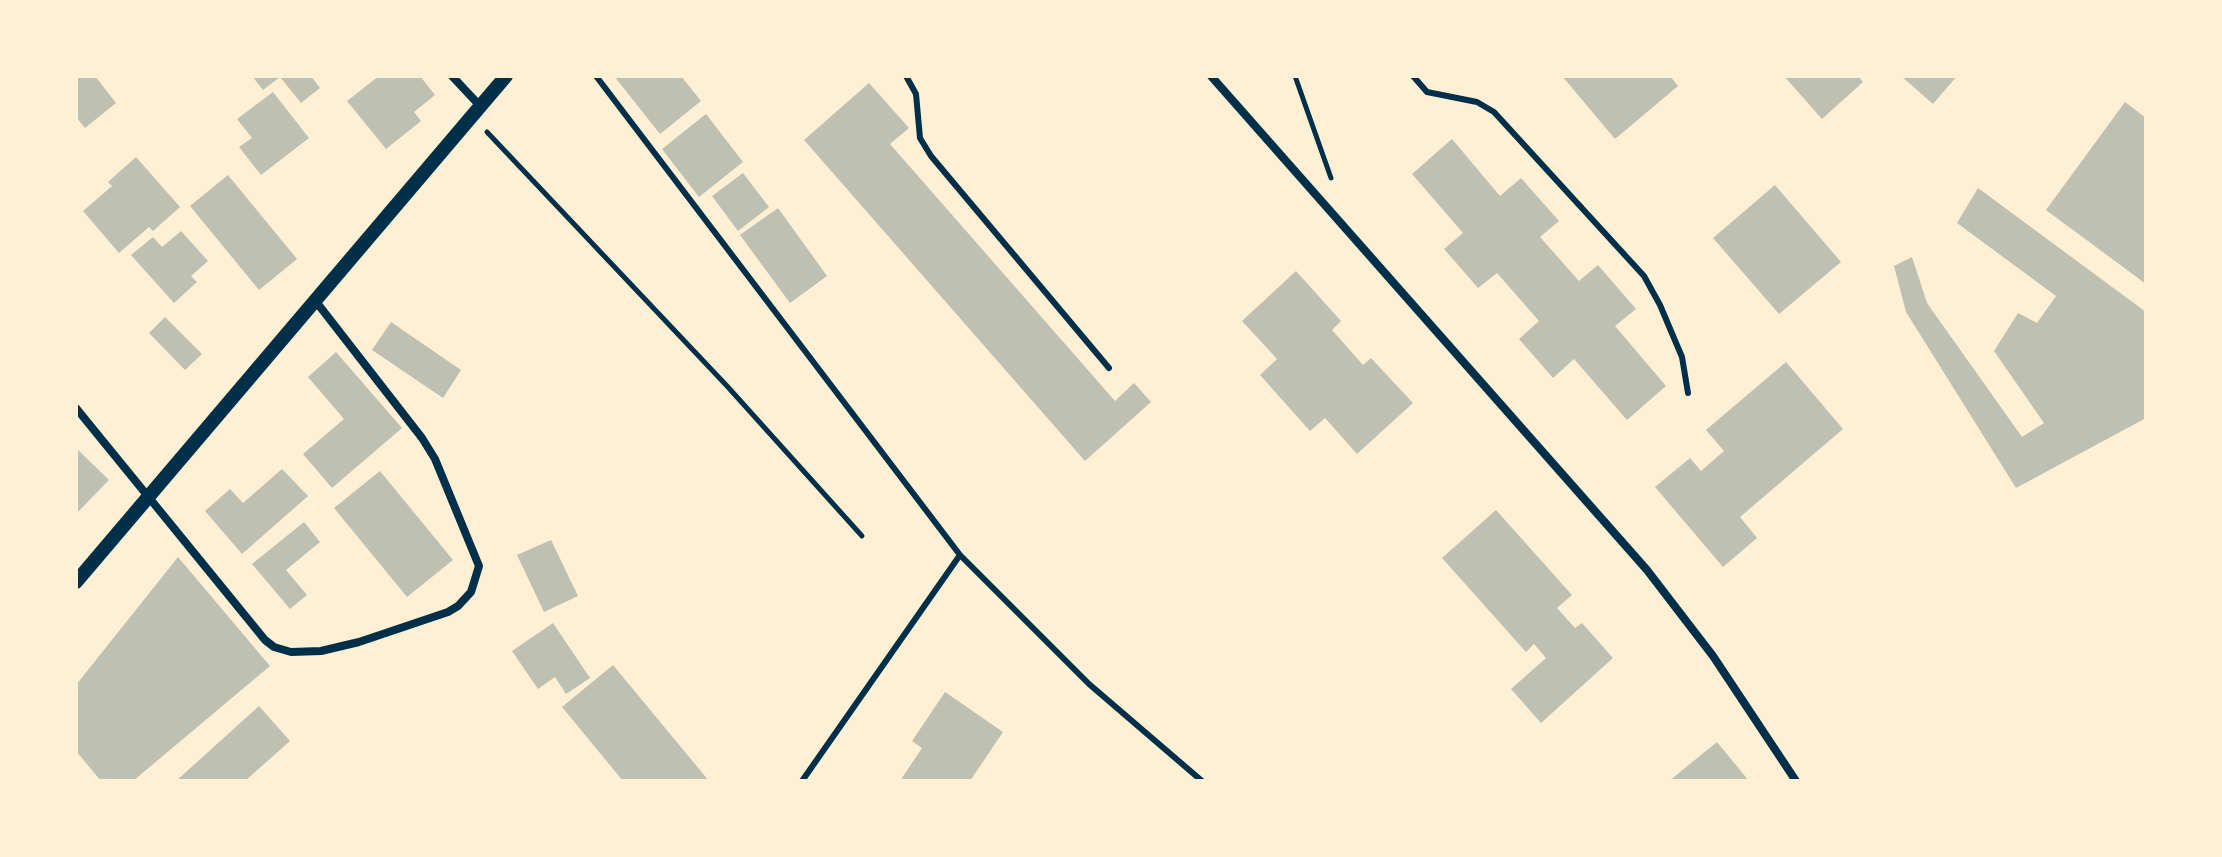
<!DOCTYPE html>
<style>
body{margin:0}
#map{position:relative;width:2222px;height:857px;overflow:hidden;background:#fdf0d5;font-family:Raleway,sans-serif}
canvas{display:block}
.frame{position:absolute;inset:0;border:78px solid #fdf0d5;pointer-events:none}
</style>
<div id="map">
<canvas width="2222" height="857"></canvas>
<div class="frame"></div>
</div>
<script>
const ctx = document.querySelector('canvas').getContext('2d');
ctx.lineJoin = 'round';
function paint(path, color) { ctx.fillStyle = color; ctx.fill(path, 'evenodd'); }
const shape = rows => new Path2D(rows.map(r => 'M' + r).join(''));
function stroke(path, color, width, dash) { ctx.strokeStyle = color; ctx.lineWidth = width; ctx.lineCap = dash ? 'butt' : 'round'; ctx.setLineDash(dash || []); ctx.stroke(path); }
const building = shape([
 [76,76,95,76,116,103,85,128,76,117],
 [252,76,311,76,320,88,301,103,280,77,263,90],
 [379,76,420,76,435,95,414,112,421,121,386,149,347,101],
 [614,76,681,76,701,101,660,134],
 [1562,76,1670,76,1678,86,1615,139],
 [1784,76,1858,76,1863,82,1822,119],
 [1901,76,1957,76,1933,104],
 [869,83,909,128,890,144,1115,401,1134,383,1151,402,1085,461,804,140],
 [273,92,309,138,261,175,239,147,252,138,237,119],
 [2125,102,2146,118,2146,284,2046,210],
 [706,114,743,162,699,197,662,149],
 [1452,139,1500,196,1521,178,1559,221,1540,237,1579,281,1598,265,1636,309,1615,326,1666,386,1627,420,1574,359,1553,378,1519,339,1539,321,1497,273,1478,288,1444,249,1463,233,1412,174],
 [136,157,180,207,153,231,149,227,119,253,83,211,112,186,108,182],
 [743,173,769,207,738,231,712,196],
 [228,175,297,259,259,290,190,206],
 [1775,185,1841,262,1779,314,1713,238],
 [1978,188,2146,312,2146,418,2016,488,1906,312,1894,266,1912,257,1927,303,2022,437,2044,423,1994,351,2018,313,2037,323,2056,296,1957,223],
 [778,208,827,276,790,303,740,235],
 [181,231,208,261,191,276,197,282,174,303,131,255,153,237,162,247],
 [1296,271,1341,321,1332,330,1363,365,1371,358,1413,403,1357,454,1325,418,1310,431,1260,375,1277,359,1242,321],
 [165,317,202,354,185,370,149,333],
 [391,322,461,370,443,398,372,350],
 [336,352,402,428,332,488,303,454,344,419,308,377],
 [1786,362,1843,429,1740,517,1757,538,1723,567,1655,487,1690,458,1701,471,1724,451,1706,430],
 [76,448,109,480,76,514],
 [282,469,308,496,242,554,205,511,230,489,243,503],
 [380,471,453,560,407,597,334,508],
 [1496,510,1572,595,1557,608,1575,628,1582,623,1613,658,1541,723,1511,689,1546,658,1534,644,1526,652,1442,558],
 [304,522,320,542,286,570,307,595,290,609,252,564],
 [551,540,578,596,544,612,517,555],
 [178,557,270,666,133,781,101,781,76,751,76,685],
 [553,623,590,678,566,694,555,677,538,689,512,651],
 [613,665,709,781,623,781,562,707],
 [945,692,1003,732,970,781,900,781,922,748,912,741],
 [259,706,290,741,245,781,176,781],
 [1717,742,1749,781,1669,781]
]);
const path = shape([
 [1295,76,1331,178],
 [487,132,727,386,862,536]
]);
const service = shape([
 [596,76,960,555,1089,684,1202,781],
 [906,76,916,94,920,138,931,156,1109,368],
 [1413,76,1427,92,1477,102,1494,112,1644,276,1660,305,1682,357,1688,393],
 [802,781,960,555]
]);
const minor = shape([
 [452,76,481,107],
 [1211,76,1647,570,1713,656,1796,781],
 [76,408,265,640,274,647,291,652,321,651,359,642,448,612,458,606,471,592,479,566,435,459,422,438,314,299]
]);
const tertiary = shape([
 [76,582,506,76]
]);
paint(building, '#bec0b2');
stroke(path, '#003049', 5);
stroke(service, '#003049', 6);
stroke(minor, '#003049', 8);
stroke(tertiary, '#003049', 14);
</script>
